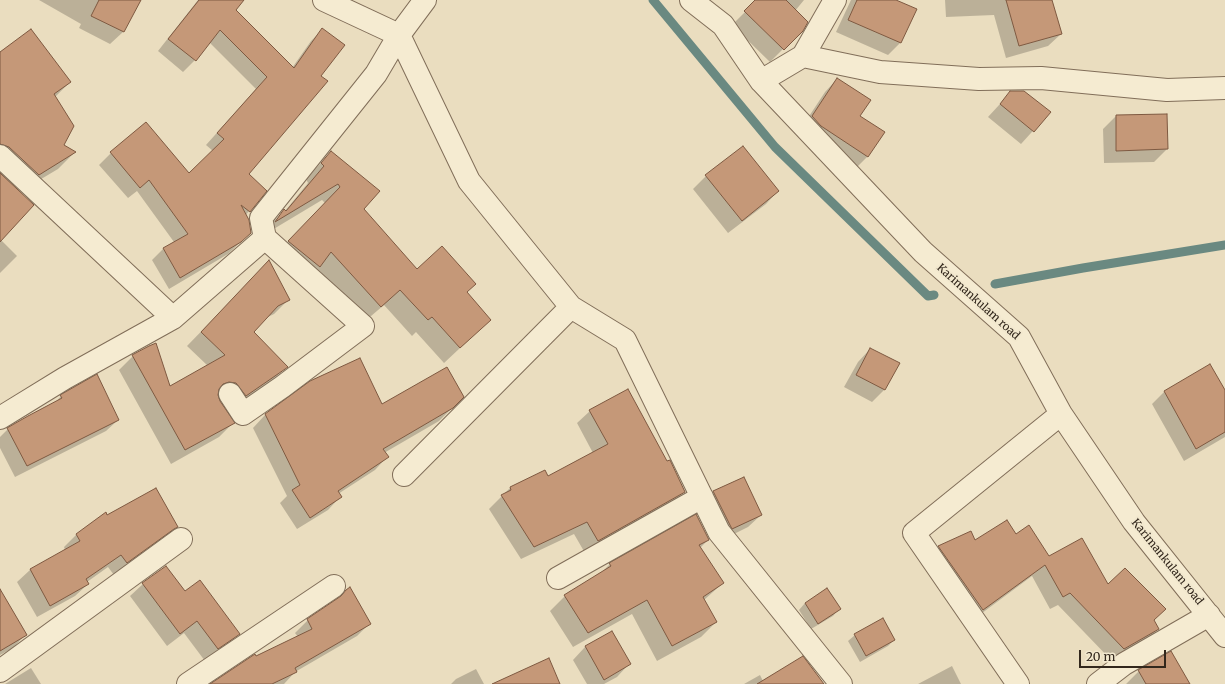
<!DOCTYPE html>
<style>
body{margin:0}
#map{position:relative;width:1225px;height:684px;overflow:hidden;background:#eaddbf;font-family:Merriweather,serif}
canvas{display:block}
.scale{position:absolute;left:1079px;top:650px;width:87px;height:18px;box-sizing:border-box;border:2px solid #32271c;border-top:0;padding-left:5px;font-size:12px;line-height:14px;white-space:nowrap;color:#32271c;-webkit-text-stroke:3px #f2e8ce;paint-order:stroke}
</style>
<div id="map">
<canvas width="1225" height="684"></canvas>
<div class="scale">20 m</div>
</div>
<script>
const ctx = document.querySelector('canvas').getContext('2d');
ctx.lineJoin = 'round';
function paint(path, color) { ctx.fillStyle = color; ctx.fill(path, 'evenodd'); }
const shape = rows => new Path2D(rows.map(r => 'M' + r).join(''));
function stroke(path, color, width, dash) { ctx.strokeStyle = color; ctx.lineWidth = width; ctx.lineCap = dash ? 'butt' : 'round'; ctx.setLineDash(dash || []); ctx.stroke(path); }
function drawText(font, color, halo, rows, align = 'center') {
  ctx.font = font + ' Merriweather,serif'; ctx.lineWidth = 4; ctx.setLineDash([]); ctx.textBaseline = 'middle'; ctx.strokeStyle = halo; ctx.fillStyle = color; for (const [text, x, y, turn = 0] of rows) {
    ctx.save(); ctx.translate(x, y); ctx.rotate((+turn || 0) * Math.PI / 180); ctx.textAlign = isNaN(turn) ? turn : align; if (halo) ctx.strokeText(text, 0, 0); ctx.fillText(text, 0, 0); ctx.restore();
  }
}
const shadow = shape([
 [39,0,140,0,123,32,110,44,79,28,81,24],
 [198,0,232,0,235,10,292,68,311,41,322,30,248,174,265,191,245,216,250,233,228,254,169,289,152,260,163,249,174,242,137,191,128,198,99,165,111,153,189,175,213,151,206,145,256,89,209,42,195,60,183,72,158,51],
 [757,0,804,0,795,11,802,30,770,62,732,25],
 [851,0,894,0,900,43,888,55,836,32],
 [945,0,1051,0,1061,34,1048,46,1006,58,994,15,946,17],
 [0,53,70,82,55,97,63,145,74,153,58,169,21,191,14,185,13,186,1,240,17,256,0,273],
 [837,79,859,116,868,156,855,169,800,130,825,92],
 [1011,92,1050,112,1021,144,988,117],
 [1116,116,1167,149,1154,162,1104,163,1103,129],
 [331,152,363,210,417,270,465,293,490,320,444,363,416,332,412,336,384,305,364,322,316,269,303,282,272,258,325,203,322,200,262,236,268,226,285,211,308,183,306,179],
 [706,176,778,191,766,204,728,233,693,189],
 [255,276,288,300,274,314,264,319,252,332,286,367,272,381,232,410,222,397,217,396,233,423,219,437,171,464,119,370,133,356,169,387,208,366,187,346],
 [870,349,885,389,872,402,844,387,858,362],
 [311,382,381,406,463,397,439,421,384,453,387,457,375,470,338,494,340,497,328,510,297,529,280,503,287,496,253,428,265,415],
 [1164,392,1225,392,1225,437,1184,461,1152,404],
 [61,396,118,420,106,431,15,477,0,448,0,437,8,429,55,403],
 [590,411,667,462,684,492,672,504,585,553,574,534,521,559,489,509,510,488,544,472,547,478,593,453,577,423],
 [713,492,761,515,748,527,720,541,701,504],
 [105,514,107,516,177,527,164,540,114,575,108,567,87,582,88,584,75,596,37,617,17,582,30,570,65,550,64,547,76,535],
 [1015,535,1049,558,1107,586,1153,621,1158,629,1146,641,1112,661,1058,605,1050,609,1032,576,970,622,927,559,939,547],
 [708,540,700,548,723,583,704,600,716,622,701,637,657,661,632,614,573,647,550,611,565,596,602,572,610,564],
 [143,584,184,592,239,634,226,646,205,661,184,633,167,646,130,596],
 [346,591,369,624,357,636,295,672,284,684,216,684,256,657,298,637,295,633,308,620,336,601],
 [805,603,839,609,833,616,811,629,799,610],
 [0,610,25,635,13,648,0,655],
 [611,632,629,664,617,677,604,684,587,684,573,660,585,647],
 [855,635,894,640,888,646,860,662,848,641],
 [1171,652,1185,684,1126,684,1139,671],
 [952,666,961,684,918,684],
 [31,668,41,684,5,684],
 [476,669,484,684,451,684,456,679],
 [760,675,763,681,823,684,744,684]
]);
const stream = shape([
 [653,0,775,147,928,296,934,295],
 [995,284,1083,268,1225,245]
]);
const building = shape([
 [99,0,141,0,124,32,91,16,99,0],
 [199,0,244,0,236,10,294,68,322,28,345,45,321,76,328,81,249,174,267,191,250,212,241,205,249,220,251,233,241,242,180,278,163,248,188,234,149,180,140,188,110,152,146,122,189,173,224,139,217,133,267,77,220,30,196,61,168,39,199,0],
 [755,0,786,0,808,22,803,31,784,50,744,11,755,0],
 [857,0,896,0,917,9,901,43,848,20,857,0],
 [1006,0,1052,0,1062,34,1019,46,1006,0],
 [31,29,71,82,54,94,74,126,64,145,76,152,39,175,9,147,0,144,0,52,31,29],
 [837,78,871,100,860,116,885,132,868,157,821,126,812,116,837,78],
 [1010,91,1024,91,1051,112,1034,132,1000,104,1010,91],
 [1167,114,1168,149,1116,151,1116,115,1167,114],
 [743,146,779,191,742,221,705,175,743,146],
 [331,151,380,191,364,209,417,269,442,246,476,284,467,292,491,320,460,348,432,317,428,320,400,290,381,307,331,252,320,267,288,241,340,187,338,184,275,222,284,209,286,211,324,166,321,163,331,151],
 [0,173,34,205,0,242,0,173],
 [269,260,290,300,278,306,254,332,288,367,246,396,236,383,229,382,223,384,219,389,218,395,220,401,235,423,185,450,132,355,149,346,156,343,170,386,225,355,201,332,269,260],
 [870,348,900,363,885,390,856,375,870,348],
 [360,358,382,404,447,367,464,397,453,408,383,449,389,457,338,491,342,497,310,518,292,490,300,485,265,414,310,381,360,358],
 [1210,364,1225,390,1225,432,1196,449,1164,391,1210,364],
 [97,374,119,420,27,466,7,428,28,416,62,398,60,395,97,374],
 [628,389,667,461,670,460,685,492,598,541,587,522,534,547,501,495,511,490,510,487,545,470,548,476,608,444,589,410,628,389],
 [744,477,762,515,732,529,713,491,744,477],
 [156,488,178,527,174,529,127,563,121,555,86,579,89,584,50,606,30,569,80,541,76,534,106,512,107,515,156,488],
 [696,514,709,540,699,545,724,583,703,597,717,622,672,646,647,600,588,633,564,595,611,566,609,563,696,514],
 [1007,520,1016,534,1029,525,1049,556,1082,538,1108,584,1125,568,1166,609,1154,620,1159,629,1124,649,1070,593,1063,597,1045,565,983,610,938,546,971,531,975,540,1007,520],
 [166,566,185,591,200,580,240,634,218,649,197,621,180,634,142,583,166,566],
 [350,587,371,624,295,668,297,672,272,684,210,684,255,654,256,656,312,629,307,619,341,596,346,590,350,587],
 [827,588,841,609,818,624,805,603,827,588],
 [0,589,27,635,0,651,0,589],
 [883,618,895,640,866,656,854,634,883,618],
 [612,631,631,664,604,680,585,646,612,631],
 [1171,651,1190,684,1146,684,1138,670,1171,651],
 [803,656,824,684,757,684,803,656],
 [549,658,560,684,492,684,549,658]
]);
const minor = shape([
 [324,0,399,35,469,181,571,307,625,340,719,532,841,684],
 [691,0,723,25,761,81,923,252,1019,337,1061,414,1134,522,1225,636],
 [803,56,880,72,979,79,1041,78,1167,90,1225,88],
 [761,81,803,56,835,0],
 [0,156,173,318],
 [230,394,243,414,282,387,363,326,265,238],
 [0,418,65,378,173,318,265,238,261,218,376,74,399,35,425,0],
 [404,475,571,307],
 [558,578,702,497],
 [0,671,181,539],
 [188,684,334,586],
 [1018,684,914,533,1061,414],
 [1098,684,1124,664,1209,615]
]);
const streetNames = [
 ["Karimankulam road",978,302,42],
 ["Karimankulam road",1167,562,51]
];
paint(shadow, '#0003');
stroke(stream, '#6a8981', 9);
paint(building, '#c59878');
stroke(building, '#7e5941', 1);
stroke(minor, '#816e59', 24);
stroke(minor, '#f5ebd1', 22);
drawText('11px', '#32271c', '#f2e8ce', streetNames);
</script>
